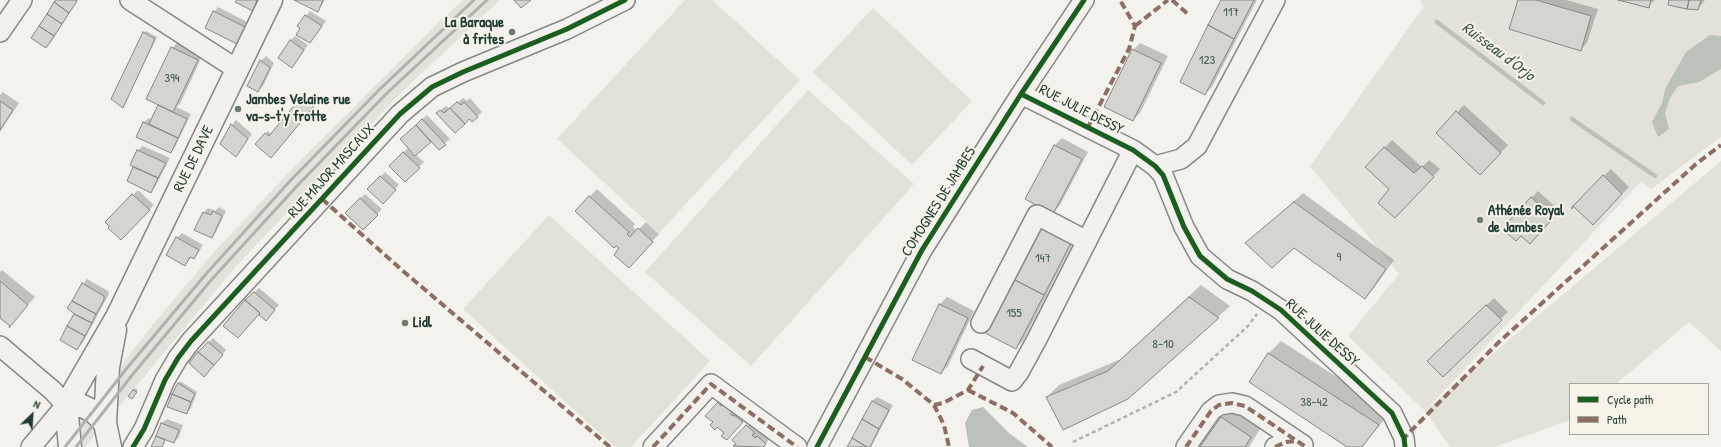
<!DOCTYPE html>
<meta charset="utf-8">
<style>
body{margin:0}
#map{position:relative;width:1721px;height:447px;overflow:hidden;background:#f4f2ec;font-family:"Patrick Hand",sans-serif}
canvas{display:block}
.legend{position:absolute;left:1569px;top:383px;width:140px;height:52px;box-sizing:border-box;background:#f7f3e8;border:1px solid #a1aaa0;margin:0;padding:5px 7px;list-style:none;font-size:12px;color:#1f3d34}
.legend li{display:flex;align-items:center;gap:8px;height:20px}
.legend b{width:20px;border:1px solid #a1aaa0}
.north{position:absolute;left:12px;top:395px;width:40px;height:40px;-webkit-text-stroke:3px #f7f3e8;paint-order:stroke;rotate:25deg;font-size:11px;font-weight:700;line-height:16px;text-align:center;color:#1f3d34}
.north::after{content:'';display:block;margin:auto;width:14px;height:18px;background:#1f3d34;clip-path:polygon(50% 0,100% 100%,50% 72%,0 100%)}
</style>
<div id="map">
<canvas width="1721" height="447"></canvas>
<ul class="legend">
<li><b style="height:5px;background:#1b5e20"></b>Cycle path</li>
<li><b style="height:5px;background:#8d6e63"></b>Path</li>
</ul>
<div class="north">N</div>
</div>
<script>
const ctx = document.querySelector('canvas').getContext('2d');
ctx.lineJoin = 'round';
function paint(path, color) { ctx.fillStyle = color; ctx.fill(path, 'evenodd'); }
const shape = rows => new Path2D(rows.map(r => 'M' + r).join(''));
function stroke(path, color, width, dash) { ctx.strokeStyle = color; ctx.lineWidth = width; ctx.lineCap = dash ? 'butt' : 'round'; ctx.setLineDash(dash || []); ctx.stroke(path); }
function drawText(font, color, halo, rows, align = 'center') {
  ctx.font = font + ' "Patrick Hand",sans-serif'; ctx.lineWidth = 4; ctx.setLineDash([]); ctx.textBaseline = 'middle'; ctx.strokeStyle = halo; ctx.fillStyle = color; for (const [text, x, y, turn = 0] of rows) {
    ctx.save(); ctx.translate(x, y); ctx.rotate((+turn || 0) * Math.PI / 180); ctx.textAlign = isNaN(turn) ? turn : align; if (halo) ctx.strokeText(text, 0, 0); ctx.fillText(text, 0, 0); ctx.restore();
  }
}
const built = shape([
 [463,0,500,0,404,90,240,262,85,447,53,447,90,404,156,321,213,253,297,164,444,17],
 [1420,0,1721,0,1721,97,1425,411,1348,336,1399,274,1310,166,1424,6]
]);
const green = shape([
 [685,0,712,0,800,80,659,233,557,139],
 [873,8,972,101,912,165,813,72],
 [1619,24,1710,35,1686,52,1665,89,1662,103,1652,122,1669,129,1665,113,1670,98,1678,86,1699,82,1721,69,1721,137,1651,189,1605,157,1590,170,1557,147,1562,118,1592,96,1623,51,1614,37],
 [808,90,914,184,751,366,645,272],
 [1721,161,1721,351,1689,322,1616,384,1570,384,1570,420,1495,447,1450,447,1425,411],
 [549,215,710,361,631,447,615,447,463,309]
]);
const water = shape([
 [1710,35,1721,36,1721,69,1699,82,1678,86,1670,98,1665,113,1669,129,1658,137,1652,122,1662,103,1665,89,1686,52],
 [983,407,1010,434,1028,447,969,447,965,423,972,410]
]);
const shadow = shape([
 [57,0,78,0,51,42,46,47],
 [238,0,259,0,252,9],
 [296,0,325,0,318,11],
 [1222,0,1257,0,1212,87,1205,94],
 [1519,0,1566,0,1598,9,1587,43,1580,50],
 [1622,0,1655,0,1648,6],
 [1670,0,1705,0,1698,9],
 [218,7,249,23,241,38,237,42,214,12],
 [310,11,326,21,310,42,306,16],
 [146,31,157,37,123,107,144,33],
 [295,36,308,45,292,67,290,41],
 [179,41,204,52,180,104,176,107,191,114,175,147,170,152,138,137,144,122,149,118,153,119,160,105,172,48],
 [1140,43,1168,56,1140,113,1133,120,1133,50],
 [266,56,274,63,263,86,258,91,249,86,261,61],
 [3,92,19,103,0,132,0,95],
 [305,95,315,103,273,155,256,144,268,131,272,135],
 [463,98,467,101,470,98,482,112,472,121,469,118,437,113,446,106,450,109],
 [1464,105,1508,145,1487,167,1437,133],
 [427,115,450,139,439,148,431,140,416,155,424,162,405,181,390,166,409,147,402,139],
 [236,120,252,134,236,156,232,125],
 [1062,138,1088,152,1060,205,1053,213,1027,199,1055,145],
 [1392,140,1422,167,1429,160,1440,169,1402,210,1390,189,1366,167],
 [143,146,170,158,155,187,151,191,128,180,135,167,131,164,138,150],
 [1611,169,1629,187,1593,224,1574,206],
 [385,172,399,185,387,198,368,189],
 [597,189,635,224,633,227,637,231,646,222,659,234,636,259,576,211],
 [138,190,154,205,121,238,107,222],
 [1538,191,1560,211,1537,236,1513,228,1508,222],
 [1303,193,1394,260,1374,288,1365,298,1294,247,1247,243],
 [365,194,382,209,363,229,346,213],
 [219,207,226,211,216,232,212,237,204,213,208,208,215,211],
 [1049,216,1079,231,1023,341,1016,348],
 [182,233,203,245,198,253,194,258,191,257,185,265,177,238],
 [2,270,35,297,10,325,0,316,0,272],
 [87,279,108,291,109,294,82,344,77,348,75,315,83,284],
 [1201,285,1230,306,1128,399,1047,397,1059,385,1121,359],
 [259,288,279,305,266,319,259,314,254,293],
 [947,297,974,311,948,366,941,373,940,304],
 [1494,298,1508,312,1443,375,1435,354],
 [213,338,226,350,209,371,208,343],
 [1281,341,1391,412,1361,447,1348,447,1250,382,1269,353],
 [180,381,197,392,191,408,186,413,173,395],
 [135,388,138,390,134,396,133,390],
 [877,397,893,405,871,447,848,447,872,401],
 [723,399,747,417,731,434,725,433,707,416],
 [1234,405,1263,424,1249,447,1201,447,1222,417],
 [167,419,183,425,179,437,174,442,166,439,162,447,153,447,162,423],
 [752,421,759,428,756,430,761,434,763,432,770,438,764,447,735,447,737,443,734,440]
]);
const stream = shape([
 [1437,22,1543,103],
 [1572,119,1655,176]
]);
const building = shape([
 [56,0,76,0,77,1,69,13,54,2,56,0],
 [237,0,257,0,253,11,235,2,237,0],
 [294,0,323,0,318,12,294,0],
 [514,0,531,0,521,8,514,0],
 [1221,0,1254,0,1234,39,1208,25,1221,0],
 [1518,0,1536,0,1591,16,1581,51,1509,29,1518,0],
 [1618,0,1651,0,1649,8,1618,0],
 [1669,0,1689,0,1687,9,1668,5,1669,0],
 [1689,0,1701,0,1698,10,1687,9,1689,0],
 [54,2,69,13,62,24,47,14,54,2],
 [213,11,245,27,237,44,205,28,213,11],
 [47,14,62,24,54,36,39,26,47,14],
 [305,15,322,26,310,43,296,35,300,28,297,26,305,15],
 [1208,25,1234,39,1205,95,1180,82,1208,25],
 [39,26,54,36,46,48,31,38,39,26],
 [143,32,155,39,123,108,111,99,143,32],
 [290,40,304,50,292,68,278,58,290,40],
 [171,47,198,60,173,112,146,99,171,47],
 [1132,49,1161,63,1133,121,1104,107,1132,49],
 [260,60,270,68,258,92,247,86,260,60],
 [302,96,314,106,271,158,255,144,265,133,269,136,302,96],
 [0,101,13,110,0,130,0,101],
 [457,102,461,105,464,102,478,117,472,122,469,119,465,124,450,108,457,102],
 [158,105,187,119,178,138,149,124,158,105],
 [450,108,465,124,455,133,436,113,440,110,444,113,450,108],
 [1456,111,1501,153,1480,175,1436,133,1456,111],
 [422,119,446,145,439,150,416,125,422,119],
 [143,122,178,138,171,153,136,137,143,122],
 [231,124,248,139,236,157,220,144,231,124],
 [416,125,431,142,415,156,400,139,416,125],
 [1054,145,1082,159,1053,214,1025,199,1054,145],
 [1384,147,1414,173,1422,166,1434,177,1395,218,1378,203,1389,189,1365,167,1384,147],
 [137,150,166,163,158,178,130,165,137,150],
 [403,152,420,168,405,182,389,166,403,152],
 [133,167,158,178,151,193,127,181,133,167],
 [1603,175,1622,194,1593,225,1573,206,1572,209,1572,207,1603,175],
 [380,176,396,190,383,204,367,189,380,176],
 [132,194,150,210,121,240,108,228,109,226,105,222,132,194],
 [589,196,629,232,627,234,630,237,638,228,653,242,629,268,614,255,619,248,616,246,614,248,575,211,589,196],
 [1531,197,1553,218,1530,244,1521,236,1516,241,1508,234,1512,228,1507,223,1531,197],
 [360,198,378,215,363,230,345,213,360,198],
 [1294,202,1386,269,1365,299,1294,248,1272,268,1245,243,1294,202],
 [213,211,222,216,212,238,194,230,203,212,211,215,213,211],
 [1041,223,1073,239,1044,295,1013,279,1041,223],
 [176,237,199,250,194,259,190,257,185,266,166,255,176,237],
 [1013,279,1044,295,1016,349,985,333,1013,279],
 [0,281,28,305,9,328,10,326,0,318,0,281],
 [82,283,104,296,104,300,96,314,72,301,82,283],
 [254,292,275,310,266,321,259,315,260,313,245,300,254,292],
 [1189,297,1219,318,1128,399,1063,430,1046,397,1108,371,1189,297],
 [245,300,260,313,238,338,223,326,245,300],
 [72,301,96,314,92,323,76,315,67,308,72,301],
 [939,304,968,318,941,374,912,360,939,304],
 [1486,305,1502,320,1443,377,1427,361,1486,305],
 [74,314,92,323,85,336,67,326,74,314],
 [67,326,85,336,77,350,60,340,67,326],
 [208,342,223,355,214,365,198,352,208,342],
 [198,352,214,365,204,377,189,363,198,352],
 [1268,353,1379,425,1362,447,1347,447,1249,382,1268,353],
 [178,383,195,394,191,402,172,394,178,383],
 [133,390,137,392,132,399,128,396,133,390],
 [172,394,191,402,187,414,167,407,172,394],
 [872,401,889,410,879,429,862,419,872,401],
 [718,402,721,406,723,404,732,412,730,414,733,416,734,415,743,422,727,440,721,436,724,433,717,427,715,430,710,425,713,422,705,416,718,402],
 [1221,417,1251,437,1245,447,1200,447,1221,417],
 [862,419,879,429,870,447,867,447,852,438,862,419],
 [161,423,179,430,174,443,156,436,161,423],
 [746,425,755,433,752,435,755,438,757,436,766,444,763,447,733,446,736,444,732,440,746,425],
 [156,436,165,440,162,447,151,447,156,436],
 [852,438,867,447,847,447,852,438]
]);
const path = shape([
 [1073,442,1176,392,1247,327,1257,314]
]);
const minor = shape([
 [130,0,238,70],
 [0,32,22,0],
 [1021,94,1133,150,1155,166,1163,175,1184,227,1200,256,1227,279,1252,291,1281,310,1392,413,1404,438,1405,447],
 [1155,166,1181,159,1197,146,1275,0],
 [981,323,1037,215,1087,241],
 [0,346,52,390,66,405,31,447],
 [971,359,1012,381,1019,372,1037,339,1133,150],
 [133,447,144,429,165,380,178,358,191,341,400,114,432,87,463,72,567,29,625,0],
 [653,447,711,384,797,447],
 [817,447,922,250,1021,94,1084,0],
 [1186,447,1211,411,1219,405,1232,403,1245,406,1297,441],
 [1275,447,1286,442,1297,441,1303,445]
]);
const major = shape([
 [66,405,82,406,93,411,105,423],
 [70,447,66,405,117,317,271,0],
 [110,447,105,423,108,367,115,330]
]);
const rail = shape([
 [65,447,127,368,206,274,290,181,380,89,474,0],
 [76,447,133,374,212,279,297,186,386,94,487,0]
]);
const quiet = shape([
 [1172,0,1189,15],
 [1135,26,1168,0],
 [1088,127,1129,49,1135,26,1120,0],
 [322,199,403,271,610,447],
 [865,357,902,379,934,405,944,425,949,447],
 [968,390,1013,413,1052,447],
 [934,405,943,403,968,390,983,366],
 [1405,441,1404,438,1499,342,1696,164,1721,145],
 [653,447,711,384,797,447],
 [1186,447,1211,411,1219,405,1232,403,1245,406,1297,441],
 [1275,447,1286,442,1297,441,1306,447]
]);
const cycleway = shape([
 [1021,94,1133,150,1155,166,1163,175,1184,227,1200,256,1227,279,1252,291,1281,310,1392,413,1404,438,1405,447],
 [133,447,144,429,165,380,178,358,191,341,400,114,432,87,463,72,567,29,625,0],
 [817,447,922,250,1021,94,1084,0]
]);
const markers = [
 [512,32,4,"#6a7c74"],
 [238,109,4,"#6a7c74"],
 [1480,220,4,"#6a7c74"],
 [405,323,4,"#6a7c74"]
];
const numberNames = [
 ["117",1231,13],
 ["123",1207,61],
 ["394",172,79],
 ["9",1339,258],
 ["147",1043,259],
 ["155",1014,314],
 ["8-10",1163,345],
 ["38-42",1314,403]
];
const poiNames = [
 ["La Baraque",504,23,"right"],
 ["à frites",504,40,"right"],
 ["Jambes Velaine rue",246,100],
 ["va-s-t'y frotte",246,117],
 ["Athénée Royal",1488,211],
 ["de Jambes",1488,228],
 ["Lidl",413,323]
];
const streetNames = [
 ["RUE JULIE DESSY",1081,110,27],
 ["RUE DE DAVE",194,159,-64],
 ["RUE MAJOR MASCAUX",332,171,-48],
 ["COMOGNES DE JAMBES",939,202,-58],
 ["RUE JULIE DESSY",1322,333,42]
];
const waterNames = [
 ["Ruisseau d'Orjo",1498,52,37]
];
paint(built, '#e4e3db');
paint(green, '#e2e2d9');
paint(water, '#bcc2b9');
paint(shadow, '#0003');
stroke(stream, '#bcc2b9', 4.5);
paint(building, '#d5d5d0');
stroke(building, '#848985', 1);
stroke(minor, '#848985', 22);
stroke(major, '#848985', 25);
stroke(path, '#b0b2ae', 2.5, [4, 3]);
stroke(minor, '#f2f1ed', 19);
stroke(major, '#f2f1ed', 22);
stroke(rail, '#b0b2ae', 3);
stroke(quiet, '#8d6e63', 4, [8, 4]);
stroke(cycleway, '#1b5e20', 5);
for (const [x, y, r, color] of markers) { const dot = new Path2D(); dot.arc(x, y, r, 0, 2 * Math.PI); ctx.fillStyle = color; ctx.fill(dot); stroke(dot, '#f7f3e8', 1.5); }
drawText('13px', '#4c635b', null, numberNames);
drawText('bold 15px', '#1f3d34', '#f7f3e8', poiNames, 'left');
drawText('15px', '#1f3d34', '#f7f3e8', streetNames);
drawText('italic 16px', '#405950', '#f7f3e8', waterNames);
</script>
